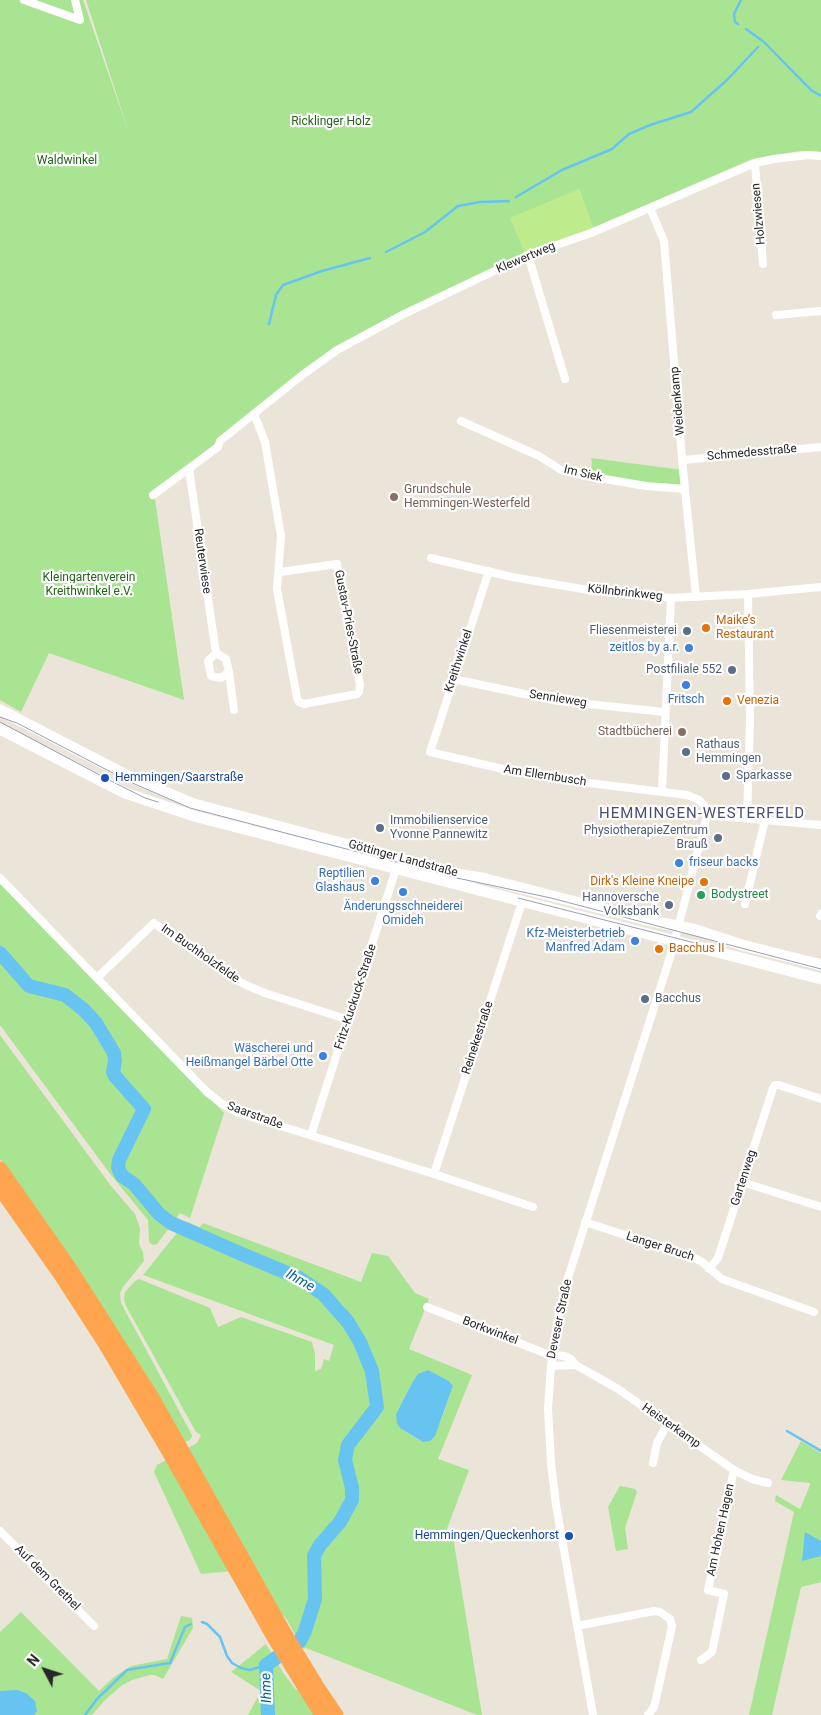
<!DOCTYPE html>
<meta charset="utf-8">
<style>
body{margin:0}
#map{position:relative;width:821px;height:1715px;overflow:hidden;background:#ebe4d8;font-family:Roboto,sans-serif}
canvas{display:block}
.north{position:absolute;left:20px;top:1645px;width:50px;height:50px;-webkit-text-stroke:4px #fff;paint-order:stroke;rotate:310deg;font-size:14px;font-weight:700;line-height:20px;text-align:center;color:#272727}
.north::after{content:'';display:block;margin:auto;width:18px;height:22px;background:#272727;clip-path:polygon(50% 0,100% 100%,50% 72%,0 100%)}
</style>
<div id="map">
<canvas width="821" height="1715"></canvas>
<div class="north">N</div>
</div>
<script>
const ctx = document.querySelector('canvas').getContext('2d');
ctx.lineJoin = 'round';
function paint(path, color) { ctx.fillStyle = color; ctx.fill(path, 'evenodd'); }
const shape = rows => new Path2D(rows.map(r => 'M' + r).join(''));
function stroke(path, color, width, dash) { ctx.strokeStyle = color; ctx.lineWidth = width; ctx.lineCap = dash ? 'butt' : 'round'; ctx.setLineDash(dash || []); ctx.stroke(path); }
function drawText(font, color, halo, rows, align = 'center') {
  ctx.font = font + ' Roboto,sans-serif'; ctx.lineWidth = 4.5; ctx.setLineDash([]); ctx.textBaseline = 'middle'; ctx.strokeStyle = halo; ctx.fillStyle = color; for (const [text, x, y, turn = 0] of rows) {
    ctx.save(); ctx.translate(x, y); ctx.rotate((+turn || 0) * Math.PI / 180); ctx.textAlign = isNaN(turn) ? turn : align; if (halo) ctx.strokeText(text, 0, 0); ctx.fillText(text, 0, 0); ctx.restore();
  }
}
const green = shape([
 [0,0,83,0,129,133,86,0,821,0,821,152,800,151,752,159,593,228,579,189,525,253,400,312,340,345,245,416,245,419,216,443,154,492,184,700,49,653,21,712,0,700],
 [591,458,683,470,685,489,590,477,592,463],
 [0,883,224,1113,190,1218,180,1213,157,1244,153,1245,149,1242,148,1220,111,1175,0,1025],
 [0,1035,111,1186,135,1214,140,1228,139,1244,143,1252,144,1261,123,1287,120,1293,121,1303,192,1435,191,1439,184,1443,69,1257,0,1159],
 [185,1221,200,1227,203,1223,361,1282,372,1253,388,1256,415,1293,429,1299,409,1349,472,1375,438,1459,469,1470,445,1534,453,1537,482,1715,477,1715,306,1648,303,1649,287,1620,283,1615,281,1616,188,1448,197,1443,201,1435,196,1432,126,1306,124,1299,125,1292,135,1281,139,1279,210,1308,218,1327,241,1317,312,1342,315,1354,315,1371,321,1369,324,1359,329,1361,334,1345,143,1275,180,1229,206,1241,298,1279,321,1295,346,1323,357,1342,360,1338,349,1320,324,1292,299,1275,182,1226],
 [438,1376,449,1381,453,1386,440,1423,423,1442,400,1428,396,1414,412,1383],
 [801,1441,821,1453,821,1582,801,1587,772,1715,749,1715,794,1512,775,1501,776,1495,800,1509,810,1485,810,1483,781,1480],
 [170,1458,232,1571,201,1574,154,1472,157,1465],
 [620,1486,635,1489,637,1492,625,1528,628,1549,616,1551,608,1507],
 [21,1612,99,1691,114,1677,131,1666,167,1659,181,1616,192,1618,193,1628,163,1679,155,1675,150,1675,132,1680,121,1686,106,1699,92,1715,0,1715,0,1632],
 [266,1644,284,1674,296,1690,300,1688,319,1715,248,1715,261,1691,231,1672]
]);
const pitch = shape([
 [579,189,593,228,525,253,510,218]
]);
const water = shape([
 [428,1370,449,1381,453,1386,435,1436,430,1441,423,1442,400,1428,397,1423,396,1414,412,1383,418,1374],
 [805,1532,821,1541,821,1556,802,1561],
 [17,1690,26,1693,35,1701,37,1711,34,1715,0,1715,0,1691]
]);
const stream = shape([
 [738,24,735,22,734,14,741,0],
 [746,29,764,42,811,90,821,96],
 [516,197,562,170,612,149,629,134,650,125,691,112,727,80,758,47],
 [386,252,425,232,458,206,480,202,509,201],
 [269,324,276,295,283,285,322,271,370,258],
 [787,1431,821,1451],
 [202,1622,207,1624,220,1637,227,1656,232,1663,241,1668,250,1670,266,1665],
 [85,1715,97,1699,127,1670,170,1663,185,1627,191,1624]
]);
const river = shape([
 [0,953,29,986,65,995,84,1010,96,1023,114,1053,115,1061,113,1072,115,1076,144,1109,119,1160,118,1168,122,1176,134,1184,159,1214,171,1223,237,1252,299,1278,323,1294,348,1322,360,1342,372,1371,377,1407,348,1445,345,1460,352,1488,352,1500,340,1522,320,1545,314,1556,315,1599,305,1631,300,1641,266,1665,268,1715]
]);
const street = shape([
 [24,0,80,20,75,0],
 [755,163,763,264],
 [650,208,664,241,683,470,696,597],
 [528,255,565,379],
 [776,315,821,311],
 [254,414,265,442,281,536,277,589,297,698,299,702,304,704,357,694,359,692,360,685,337,564,280,572],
 [461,421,539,456,561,470,581,475,646,486,685,489],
 [683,460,821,447],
 [189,469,216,653],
 [153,495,218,447,220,441,301,376,337,350,404,314,528,255,591,233,755,163,774,159,808,155,821,156],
 [431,558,512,577,594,591,671,598,748,594,821,587],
 [489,571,430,752,507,770,581,782,687,795,699,800,704,805,707,815,672,951,567,1281,558,1317,551,1366,548,1409,551,1463,556,1505,593,1715],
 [216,653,226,659,229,672,221,678,211,676,208,661,216,653],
 [229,672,234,710],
 [453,679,558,701,665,712],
 [662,791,671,598],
 [707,815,821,825],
 [747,818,750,719,748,594],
 [0,878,207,1092,221,1103,239,1113,434,1174,533,1207],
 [745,904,765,820],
 [820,916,821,914],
 [97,978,154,923,231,977,246,985,265,993,349,1020],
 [311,1135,397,866],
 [434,1174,522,902],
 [742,1182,821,1207],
 [585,1222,695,1258,702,1262,722,1279,814,1312],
 [709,1269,718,1258,773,1088,775,1085,779,1085,821,1099],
 [427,1307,547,1354,564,1356,571,1359,576,1365,551,1366],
 [576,1365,618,1389,734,1470,752,1479,768,1483],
 [653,1463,657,1443,668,1423],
 [0,1531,94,1626],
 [577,1626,654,1611,660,1612,670,1619,672,1626,656,1699,654,1707,648,1715],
 [701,1660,712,1652,724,1594,708,1590,734,1470]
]);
const secondary = shape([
 [0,710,132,778,194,804,462,875,482,878,647,920,693,929,742,945,821,965],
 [0,729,125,793,194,816,821,979]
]);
const highway = shape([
 [0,1169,70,1269,151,1396,283,1631,317,1687,336,1715],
 [0,1188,61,1275,105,1343,168,1450,274,1637,322,1715]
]);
const tram = shape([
 [0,717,17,723,130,782,190,808,457,878,551,898,821,969],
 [0,722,113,782,145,798,158,802],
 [518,898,695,943]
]);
const markers = [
 [394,497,5,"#8d6e63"],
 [706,628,5,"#e8710a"],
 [687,631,5,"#5c6f8a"],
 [689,648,5,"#3f7fe0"],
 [732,670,5,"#5c6f8a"],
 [686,685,5,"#3f7fe0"],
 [727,701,5,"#e8710a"],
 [682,732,5,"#8d6e63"],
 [686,752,5,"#5c6f8a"],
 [726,776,5,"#5c6f8a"],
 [105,778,5,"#1a4fb4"],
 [380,828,5,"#5c6f8a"],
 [718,838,5,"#5c6f8a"],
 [679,863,5,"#3f7fe0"],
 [375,881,5,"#3f7fe0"],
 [704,882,5,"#e8710a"],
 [403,892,5,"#3f7fe0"],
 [701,895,5,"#2e9e5b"],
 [669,905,5,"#5c6f8a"],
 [635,941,5,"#3f7fe0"],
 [659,949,5,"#e8710a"],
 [645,999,5,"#5c6f8a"],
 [323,1056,5,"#3f7fe0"],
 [569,1536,5,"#1a4fb4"]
];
const parkNames = [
 ["Ricklinger Holz",331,122],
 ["Waldwinkel",67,161],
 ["Kleingartenverein",89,578],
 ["Kreithwinkel e.V.",89,592]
];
const streetNames = [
 ["Holzwiesen",759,214,-95],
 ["Klewertweg",526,258,-23],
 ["Weidenkamp",678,401,-95],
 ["Schmedesstraße",752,453,-5],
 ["Im Siek",583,474,13],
 ["Reuterwiese",202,561,82],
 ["Köllnbrinkweg",625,593,6],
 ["Gustav-Pries-Straße",348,622,79],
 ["Kreithwinkel",459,661,-72],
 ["Sennieweg",558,699,9],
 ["Am Ellernbusch",545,776,9],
 ["Göttinger Landstraße",403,859,15],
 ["Im Buchholzfelde",200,954,35],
 ["Fritz-Kuckuck-Straße",356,997,-72],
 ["Reinekestraße",478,1038,-72],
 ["Saarstraße",255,1116,20],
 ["Gartenweg",744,1178,-72],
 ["Langer Bruch",660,1247,18],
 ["Deveser Straße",560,1319,-78],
 ["Borkwinkel",490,1331,21],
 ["Heisterkamp",671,1426,35],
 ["Am Hohen Hagen",721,1530,-78],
 ["Auf dem Grethel",47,1578,45]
];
const educationNames = [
 ["Grundschule",404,490],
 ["Hemmingen-Westerfeld",404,504],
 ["Stadtbücherei",672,732,"right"]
];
const foodNames = [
 ["Maike’s",716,621],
 ["Restaurant",716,635],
 ["Venezia",737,701],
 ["Dirk's Kleine Kneipe",694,882,"right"],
 ["Bacchus II",669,949]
];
const serviceNames = [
 ["Fliesenmeisterei",677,631],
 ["Postfiliale 552",722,670],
 ["Rathaus",696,745,"left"],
 ["Hemmingen",696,759,"left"],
 ["Sparkasse",736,776,"left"],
 ["Immobilienservice",390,821,"left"],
 ["Yvonne Pannewitz",390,835,"left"],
 ["PhysiotherapieZentrum",708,831],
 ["Brauß",708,845],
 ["Hannoversche",659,898],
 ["Volksbank",659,912],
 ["Bacchus",655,999,"left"]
];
const shopNames = [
 ["zeitlos by a.r.",679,648],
 ["Fritsch",686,700,"center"],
 ["friseur backs",689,863,"left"],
 ["Reptilien",365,874],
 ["Glashaus",365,888],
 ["Änderungsschneiderei",403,907,"center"],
 ["Omideh",403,921,"center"],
 ["Kfz-Meisterbetrieb",625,934],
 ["Manfred Adam",625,948],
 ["Wäscherei und",313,1049],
 ["Heißmangel Bärbel Otte",313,1063]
];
const transitNames = [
 ["Hemmingen/Saarstraße",115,778],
 ["Hemmingen/Queckenhorst",559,1536,"right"]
];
const leisureNames = [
 ["Bodystreet",711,895]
];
const waterNames = [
 ["Ihme",300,1281,29],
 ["Ihme",267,1688,-92]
];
const quarterNames = [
 ["HEMMINGEN-WESTERFELD",702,814]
];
paint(green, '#a9e492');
paint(pitch, '#beec8d');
paint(water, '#67c4f1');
stroke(stream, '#67c4f1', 2.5);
stroke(river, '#67c4f1', 14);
stroke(street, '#fff', 8);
stroke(secondary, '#fff', 11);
stroke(highway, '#ffa54f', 15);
stroke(tram, '#9b9db3', 1);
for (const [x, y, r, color] of markers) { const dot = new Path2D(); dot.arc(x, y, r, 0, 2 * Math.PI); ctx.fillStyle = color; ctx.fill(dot); stroke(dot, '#fff', 2); }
drawText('12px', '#236517', '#fff', parkNames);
drawText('12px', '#272727', '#fff', streetNames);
drawText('12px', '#785e54', '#fff', educationNames, 'left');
drawText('12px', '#c56008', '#fff', foodNames, 'left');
drawText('12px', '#4e5e75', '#fff', serviceNames, 'right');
drawText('12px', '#366cbe', '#fff', shopNames, 'right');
drawText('12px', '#164399', '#fff', transitNames, 'left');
drawText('12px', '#27864d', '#fff', leisureNames, 'left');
drawText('italic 14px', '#0a6099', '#fff', waterNames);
ctx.letterSpacing = '1px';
drawText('15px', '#474d79', '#fff', quarterNames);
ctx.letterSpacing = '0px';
</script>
